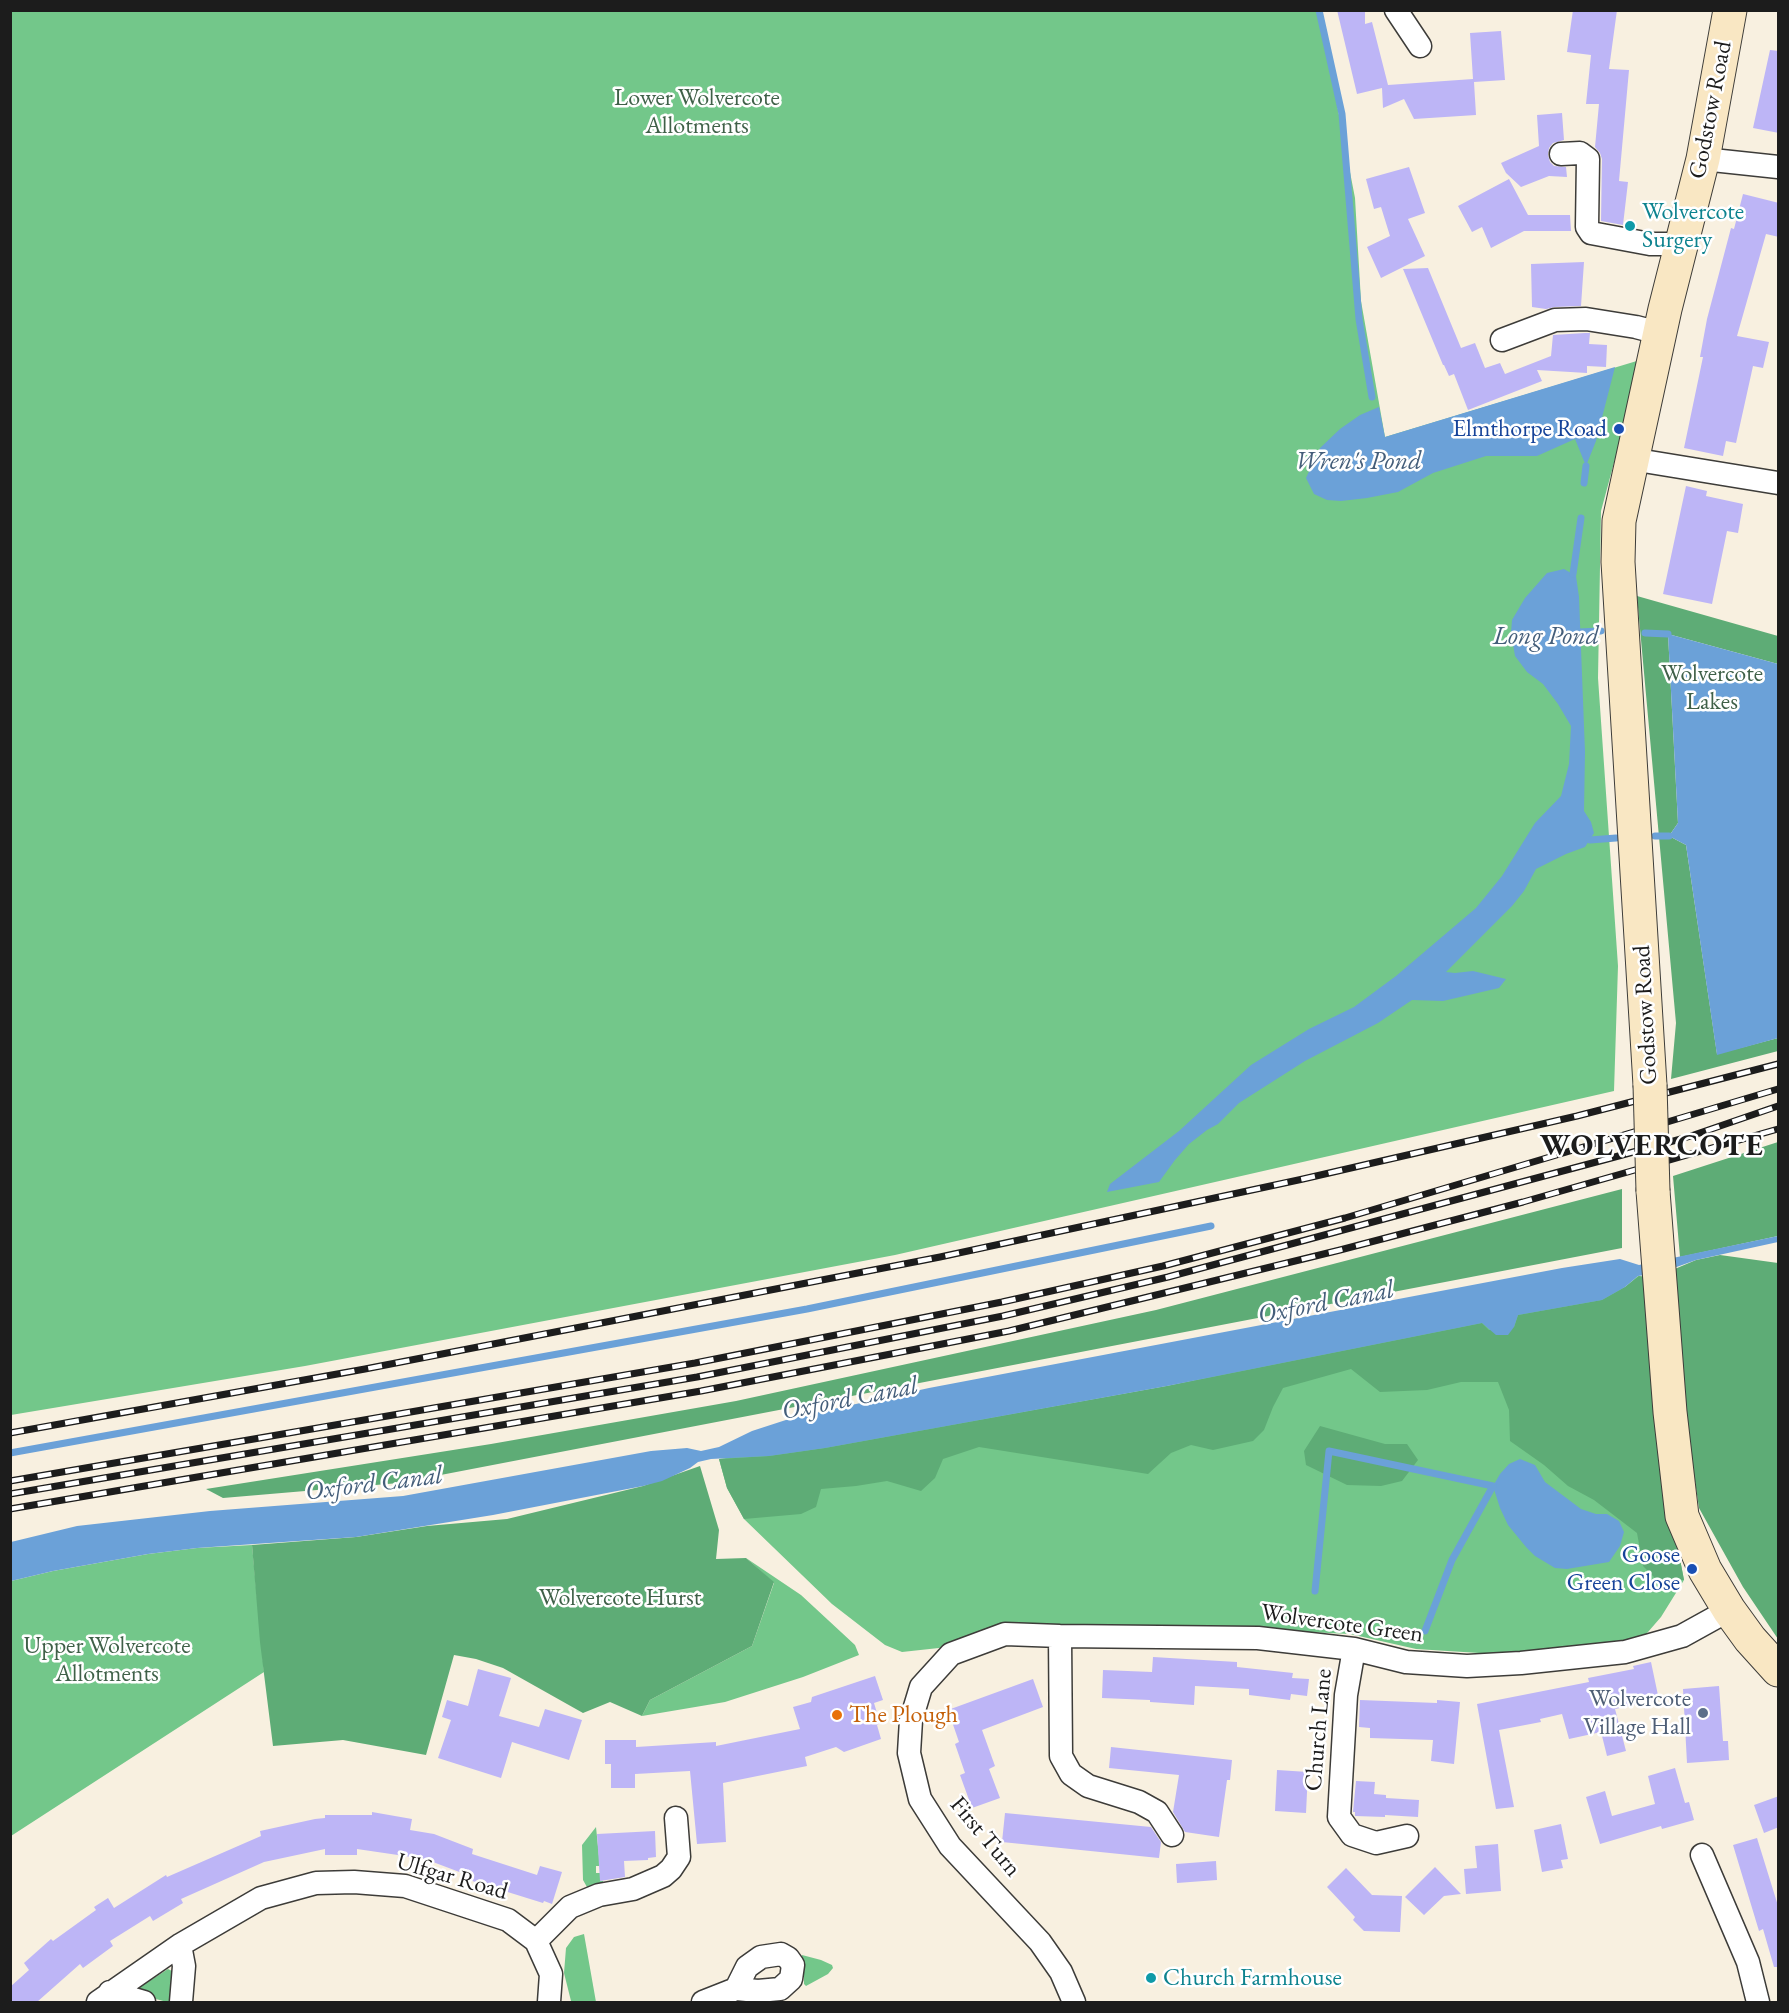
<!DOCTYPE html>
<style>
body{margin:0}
#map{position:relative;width:1789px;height:2013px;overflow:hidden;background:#f8f0e0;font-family:"EB Garamond",serif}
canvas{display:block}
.frame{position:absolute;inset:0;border:12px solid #1c1c1c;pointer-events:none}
</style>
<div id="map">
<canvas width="1789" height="2013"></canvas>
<div class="frame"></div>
</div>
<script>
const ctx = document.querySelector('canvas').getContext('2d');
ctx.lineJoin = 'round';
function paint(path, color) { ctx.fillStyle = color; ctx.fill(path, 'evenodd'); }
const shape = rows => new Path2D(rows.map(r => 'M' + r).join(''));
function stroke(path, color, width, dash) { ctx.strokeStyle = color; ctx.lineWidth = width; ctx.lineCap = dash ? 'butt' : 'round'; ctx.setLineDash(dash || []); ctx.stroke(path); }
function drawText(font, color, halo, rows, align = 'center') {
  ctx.font = font + ' "EB Garamond",serif'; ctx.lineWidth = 5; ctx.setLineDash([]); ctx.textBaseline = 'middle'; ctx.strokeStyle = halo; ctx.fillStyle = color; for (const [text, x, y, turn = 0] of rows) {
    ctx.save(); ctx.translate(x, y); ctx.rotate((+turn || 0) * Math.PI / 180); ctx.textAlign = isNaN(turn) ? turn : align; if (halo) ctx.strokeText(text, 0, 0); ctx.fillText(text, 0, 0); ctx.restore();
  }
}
const green = shape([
 [11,11,1319,11,1355,198,1361,301,1385,437,1650,357,1615,459,1601,511,1598,678,1618,966,1614,1091,895,1255,305,1366,11,1415],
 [1638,1276,1652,1278,1671,1513,1684,1580,1661,1617,1648,1632,1641,1638,1511,1655,1416,1649,1350,1634,1265,1630,948,1647,902,1652,885,1645,832,1604,744,1519,727,1488,719,1459,942,1426,1167,1386,1625,1287],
 [252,1545,264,1672,11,1836,11,1581,53,1571,148,1554,197,1548],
 [746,1558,801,1595,855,1645,859,1655,803,1677,725,1702,642,1716,650,1700,752,1646,774,1583],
 [596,1827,600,1866,596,1866,596,1873,600,1873,600,1881,603,1881,604,1887,587,1887,583,1880,582,1845],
 [584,1934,596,2002,574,2002,571,2001,564,1973,566,1948,574,1937],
 [802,1955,821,1960,832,1965,833,1968,828,1974,806,1986,804,1984,804,1968,803,1961,801,1959],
 [168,1969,172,1971,173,2002,167,2002,141,1995,139,1991,140,1987]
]);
const forest = shape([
 [1637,596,1778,636,1778,664,1668,634,1678,823,1669,836,1686,845,1717,1054,1778,1038,1778,1051,1671,1079,1676,1023],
 [1778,1142,1778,1236,1680,1257,1673,1176],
 [1622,1189,1622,1248,399,1483,223,1498,206,1489,491,1444,736,1401,1156,1310],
 [1720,1255,1778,1263,1778,1639,1743,1587,1699,1508,1670,1314,1670,1271,1696,1260],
 [1639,1276,1652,1278,1671,1513,1684,1580,1656,1579,1643,1566,1637,1533,1594,1500,1568,1486,1544,1465,1510,1441,1509,1410,1498,1382,1461,1382,1427,1390,1380,1392,1351,1369,1283,1388,1273,1407,1264,1430,1253,1441,1213,1450,1191,1445,1171,1453,1148,1474,979,1447,943,1459,935,1478,921,1491,887,1481,856,1486,821,1489,816,1507,801,1514,744,1519,727,1488,719,1459,769,1456,825,1448,1167,1386,1482,1323,1489,1330,1514,1327,1518,1315,1602,1300,1625,1287],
 [1320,1426,1385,1444,1407,1444,1418,1460,1402,1481,1381,1486,1347,1485,1306,1465,1304,1451],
 [700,1466,719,1530,716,1559,746,1558,774,1582,752,1646,650,1700,642,1716,610,1702,583,1713,503,1668,476,1659,454,1655,426,1755,343,1740,273,1746,260,1642,252,1545,356,1537,427,1526,507,1519,643,1486]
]);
const water = shape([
 [1615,367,1596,441,1586,466,1575,439,1537,456,1486,456,1433,473,1398,492,1367,498,1341,501,1327,500,1314,494,1306,478,1320,448,1340,429,1360,415,1379,407,1385,437],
 [1564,569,1576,576,1579,597,1585,752,1584,811,1591,822,1594,833,1585,847,1566,854,1536,869,1524,891,1512,906,1446,972,1455,973,1473,971,1506,979,1499,988,1443,1001,1412,1000,1378,1023,1305,1061,1239,1103,1218,1124,1207,1130,1189,1144,1175,1160,1159,1182,1107,1192,1110,1184,1179,1131,1251,1065,1309,1029,1354,1007,1396,976,1476,908,1502,876,1535,823,1561,796,1569,764,1571,726,1558,704,1543,684,1527,672,1515,656,1511,633,1512,620,1525,598,1547,573],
 [1668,634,1778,664,1778,1038,1717,1055,1686,845,1669,836,1678,823],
 [1778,1236,1778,1242,1696,1260,1660,1273,1638,1276,1625,1287,1602,1300,1518,1315,1514,1327,1508,1335,1496,1335,1482,1323,1167,1386,825,1448,769,1456,711,1459,698,1462,690,1468,662,1481,643,1486,493,1515,356,1537,197,1548,148,1554,53,1571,11,1581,11,1542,77,1526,210,1511,403,1496,651,1451,687,1448,701,1451,719,1447,752,1431,792,1418,929,1388,1562,1268,1620,1259,1639,1265],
 [1520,1459,1535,1465,1545,1482,1581,1509,1596,1514,1607,1514,1619,1521,1624,1532,1620,1546,1609,1562,1567,1569,1555,1568,1535,1556,1526,1547,1508,1525,1500,1508,1493,1486,1500,1474,1509,1464]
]);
const stream = shape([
 [1319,10,1342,114,1359,319,1372,397],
 [1584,483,1586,466],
 [1573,574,1581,518],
 [1579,632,1601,631],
 [1645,633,1668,634],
 [1655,836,1669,836],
 [1590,840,1616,838],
 [10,1453,807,1309,1211,1226],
 [1315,1591,1329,1451,1493,1486,1452,1560,1425,1631]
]);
const building = shape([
 [1337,10,1365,10,1365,24,1372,22,1388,85,1473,79,1470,33,1501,31,1505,80,1474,82,1476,115,1414,119,1404,99,1383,108,1382,88,1357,94],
 [1573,10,1617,10,1609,69,1629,70,1619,181,1628,182,1623,225,1601,221,1602,159,1600,153,1595,147,1599,104,1586,104,1591,55,1567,52],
 [1770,50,1779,51,1779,133,1753,128],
 [1562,113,1564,140,1553,143,1549,148,1548,155,1550,162,1554,166,1566,167,1567,177,1549,176,1521,187,1506,173,1501,163,1539,146,1537,115],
 [1409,167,1425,213,1408,219,1425,256,1381,278,1367,247,1390,236,1381,207,1374,209,1366,179],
 [1509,179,1528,215,1570,215,1571,231,1524,231,1491,248,1482,227,1472,232,1458,206],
 [1743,194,1779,203,1779,237,1766,234,1737,336,1769,342,1763,368,1753,366,1736,443,1726,441,1723,456,1684,448,1703,357,1700,357,1707,319,1731,228,1734,229],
 [1584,262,1581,306,1555,307,1546,309,1532,307,1531,264],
 [1428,268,1461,348,1475,343,1485,368,1500,363,1505,374,1551,356,1553,335,1585,333,1590,333,1589,344,1607,345,1606,367,1587,366,1587,373,1537,370,1542,381,1468,410,1454,374,1449,376,1444,365,1443,365,1403,269],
 [1686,486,1707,491,1706,496,1743,504,1738,533,1727,531,1712,604,1663,594],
 [1153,1657,1237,1662,1237,1667,1293,1673,1292,1678,1309,1679,1307,1696,1291,1694,1290,1700,1249,1695,1249,1689,1195,1686,1194,1705,1150,1702,1150,1700,1102,1698,1103,1670,1152,1672],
 [1651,1662,1659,1700,1615,1709,1626,1751,1607,1756,1601,1732,1569,1739,1562,1714,1540,1719,1541,1722,1499,1730,1514,1807,1496,1809,1477,1704,1589,1682,1588,1678,1634,1669,1633,1666],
 [478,1669,511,1678,499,1716,539,1727,545,1709,582,1720,569,1760,512,1742,501,1778,438,1758,451,1720,442,1717,447,1700,468,1706],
 [875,1676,883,1700,874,1703,880,1723,877,1725,881,1739,844,1752,836,1747,805,1757,807,1766,723,1783,726,1842,697,1844,690,1771,635,1774,635,1788,611,1788,611,1764,605,1764,605,1740,636,1740,636,1747,716,1742,716,1746,800,1729,793,1707,811,1702,812,1697],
 [1033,1679,1043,1707,982,1730,995,1766,989,1769,1000,1798,972,1808,960,1775,965,1773,955,1744,959,1742,948,1710],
 [1719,1686,1723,1741,1728,1741,1729,1760,1687,1763,1683,1689],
 [1360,1700,1437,1703,1437,1700,1460,1702,1454,1764,1431,1761,1433,1740,1370,1738,1370,1728,1359,1727],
 [1111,1747,1232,1760,1230,1780,1227,1780,1219,1837,1185,1832,1173,1812,1179,1775,1109,1768],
 [1675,1768,1685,1803,1689,1802,1694,1820,1662,1829,1661,1826,1600,1844,1586,1797,1605,1791,1612,1816,1655,1804,1648,1776],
 [1277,1770,1308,1772,1306,1813,1275,1811],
 [1356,1781,1375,1782,1374,1794,1386,1795,1386,1798,1419,1800,1418,1817,1385,1815,1385,1817,1355,1816,1355,1812,1353,1812],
 [1779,1796,1779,1827,1764,1833,1754,1805],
 [372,1812,412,1819,410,1830,434,1834,473,1849,472,1854,537,1875,540,1866,562,1872,552,1904,544,1901,543,1903,469,1880,470,1876,425,1859,357,1849,357,1855,325,1855,325,1849,264,1862,181,1899,183,1903,153,1921,150,1916,110,1941,113,1946,83,1968,80,1964,37,2002,10,2002,10,1987,29,1970,24,1963,51,1939,53,1941,96,1910,94,1907,108,1898,114,1908,166,1875,167,1877,261,1836,260,1831,315,1819,325,1818,325,1815,372,1815],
 [1005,1813,1151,1827,1161,1842,1159,1858,1002,1842],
 [1561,1824,1568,1859,1561,1860,1563,1868,1542,1872,1534,1830],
 [655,1831,656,1857,648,1858,648,1860,624,1861,625,1877,600,1881,597,1834],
 [1757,1838,1779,1909,1779,1967,1774,1967,1763,1929,1759,1931,1733,1845],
 [1498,1844,1501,1891,1466,1894,1464,1869,1477,1868,1475,1846],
 [1216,1861,1217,1880,1177,1883,1176,1864],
 [1435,1867,1461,1894,1444,1896,1424,1915,1405,1897],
 [1346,1868,1372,1895,1402,1896,1400,1932,1364,1931,1353,1920,1355,1917,1327,1887]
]);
const street = shape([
 [1396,10,1420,46],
 [1561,154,1580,153,1588,159,1587,227,1591,233,1650,244,1681,244],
 [1703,159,1778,167],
 [1502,340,1555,320,1586,319,1636,327,1659,333],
 [1631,459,1778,483],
 [1060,1636,1061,1756,1071,1774,1088,1786,1139,1802,1157,1812,1172,1835],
 [1354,1649,1346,1695,1339,1817,1352,1835,1376,1843,1407,1836],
 [1702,1855,1748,1962,1758,2002],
 [536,1941,570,1907,599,1895,633,1889,663,1876,671,1869,679,1857,676,1818],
 [180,1945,184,1966,181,2002],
 [110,1992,144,2002],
 [98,2002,180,1945,261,1898,316,1883,354,1882,405,1886,508,1920,536,1941,551,1974,549,2002],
 [703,2002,736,1989,758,1991,780,1989,791,1979,793,1965,788,1958,781,1954,761,1957,747,1967,736,1989],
 [1074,2002,1061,1972,1040,1942,950,1846,920,1799,909,1753,911,1720,921,1687,951,1654,1005,1634,1060,1636,1258,1638,1354,1649,1406,1662,1467,1666,1521,1663,1625,1652,1682,1636,1729,1610]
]);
const secondary = shape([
 [1650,1085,1618,562,1619,521,1665,309,1703,159,1730,10],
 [1653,1191,1670,1412,1682,1516,1705,1570,1729,1610,1750,1639,1778,1670]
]);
const rail = shape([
 [10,1433,365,1369,940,1257,1303,1179,1577,1116,1778,1064],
 [10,1481,695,1363,1002,1302,1163,1266,1345,1218,1778,1089],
 [10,1494,697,1377,1003,1316,1168,1277,1652,1147,1691,1136,1778,1106],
 [10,1509,701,1391,1009,1331,1340,1250,1523,1202,1778,1129]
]);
const secondaryBridge = shape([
 [1650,1085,1653,1191]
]);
const markers = [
 [1630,226,6,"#0f9aa8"],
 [1619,429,6,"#1a4fb4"],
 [1692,1569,6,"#1a4fb4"],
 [1703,1713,6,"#5c6f8a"],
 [837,1715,6,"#e8710a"],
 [1151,1978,6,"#0f9aa8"]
];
const parkNames = [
 ["Lower Wolvercote",697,98],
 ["Allotments",697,126],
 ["Wolvercote",1712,674],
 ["Lakes",1712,702],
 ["Wolvercote Hurst",620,1598],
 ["Upper Wolvercote",107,1646],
 ["Allotments",107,1674]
];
const streetNames = [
 ["Godstow Road",1711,110,-79],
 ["Godstow Road",1646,1015,-93],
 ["Wolvercote Green",1342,1624,8],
 ["Church Lane",1319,1730,-85],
 ["First Turn",985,1837,50],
 ["Ulfgar Road",452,1877,16]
];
const cultureNames = [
 ["Wolvercote",1642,212],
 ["Surgery",1642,240],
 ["Church Farmhouse",1163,1978]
];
const transitNames = [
 ["Elmthorpe Road",1607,429],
 ["Goose",1680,1555],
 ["Green Close",1680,1583]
];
const serviceNames = [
 ["Wolvercote",1691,1699],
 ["Village Hall",1691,1727]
];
const foodNames = [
 ["The Plough",849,1715]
];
const waterNames = [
 ["Wren's Pond",1358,462],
 ["Long Pond",1546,637],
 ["Oxford Canal",1326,1303,-11],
 ["Oxford Canal",850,1399,-11],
 ["Oxford Canal",374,1484,-7]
];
const districtNames = [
 ["WOLVERCOTE",1652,1147]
];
paint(green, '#73c78a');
paint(forest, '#5eac76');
paint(water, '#6ba1d8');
stroke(stream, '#6ba1d8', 7);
paint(building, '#bdb5f6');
stroke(street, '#3d3c39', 25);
stroke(secondary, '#3d3c39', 35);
stroke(street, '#fff', 22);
stroke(secondary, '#f9e7c3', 33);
stroke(rail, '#1c1c1c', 7);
stroke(rail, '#fff', 4.5, [14]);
stroke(secondaryBridge, '#3d3c39', 35, []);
stroke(secondaryBridge, '#f9e7c3', 33);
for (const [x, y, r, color] of markers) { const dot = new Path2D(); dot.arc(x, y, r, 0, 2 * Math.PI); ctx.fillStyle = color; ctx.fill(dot); stroke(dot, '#fff', 2); }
drawText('24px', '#3f6048', '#fff', parkNames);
drawText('24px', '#1c1c1c', '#fff', streetNames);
drawText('24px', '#0d838f', '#fff', cultureNames, 'left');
drawText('24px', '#164399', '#fff', transitNames, 'right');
drawText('24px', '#4e5e75', '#fff', serviceNames, 'right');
drawText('24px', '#c56008', '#fff', foodNames, 'left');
drawText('italic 26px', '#445e7a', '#fff', waterNames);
ctx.letterSpacing = '1.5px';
drawText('bold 30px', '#1c1c1c', '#fff', districtNames);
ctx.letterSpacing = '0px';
</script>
